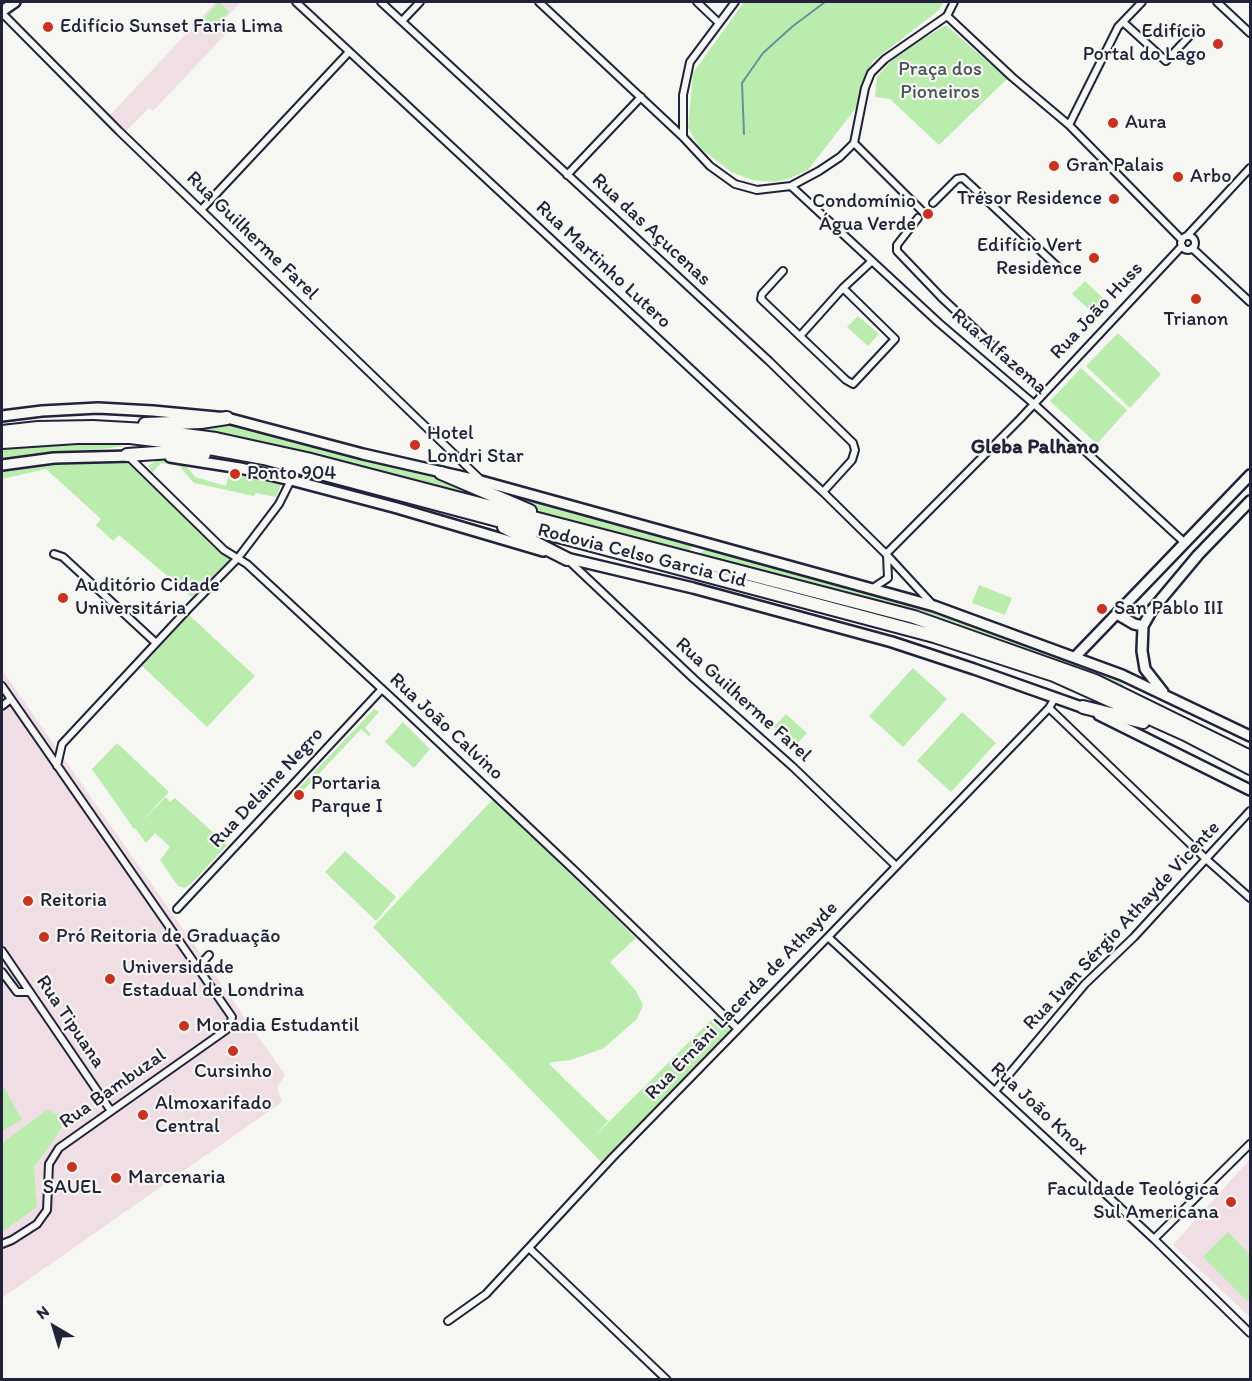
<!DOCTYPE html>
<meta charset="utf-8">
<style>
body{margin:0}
#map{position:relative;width:1252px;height:1381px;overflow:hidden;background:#f6f6f2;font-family:Itim,sans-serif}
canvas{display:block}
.frame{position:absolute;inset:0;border:3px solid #22223b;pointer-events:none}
.north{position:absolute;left:24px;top:1297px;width:60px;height:60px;-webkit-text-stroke:4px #f6f6f2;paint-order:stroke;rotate:322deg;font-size:16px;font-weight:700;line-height:24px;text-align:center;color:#22223b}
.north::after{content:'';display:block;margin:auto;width:21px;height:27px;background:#22223b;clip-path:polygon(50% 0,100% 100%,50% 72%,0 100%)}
</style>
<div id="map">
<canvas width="1252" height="1381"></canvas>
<div class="frame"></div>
<div class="north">N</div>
</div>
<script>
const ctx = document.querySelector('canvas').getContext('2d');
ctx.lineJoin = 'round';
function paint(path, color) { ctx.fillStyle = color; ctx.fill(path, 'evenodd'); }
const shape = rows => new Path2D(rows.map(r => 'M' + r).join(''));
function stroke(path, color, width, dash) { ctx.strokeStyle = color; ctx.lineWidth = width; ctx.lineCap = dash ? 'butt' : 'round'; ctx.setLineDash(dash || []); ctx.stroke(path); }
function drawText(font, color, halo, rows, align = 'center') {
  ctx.font = font + ' Itim,sans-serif'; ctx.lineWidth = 4.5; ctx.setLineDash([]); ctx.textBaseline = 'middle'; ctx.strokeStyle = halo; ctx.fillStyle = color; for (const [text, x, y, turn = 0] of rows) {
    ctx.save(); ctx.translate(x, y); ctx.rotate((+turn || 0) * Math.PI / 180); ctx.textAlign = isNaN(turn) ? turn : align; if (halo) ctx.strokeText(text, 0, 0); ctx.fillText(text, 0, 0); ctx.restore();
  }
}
const built = shape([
 [216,2,241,2,219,25,227,33,153,111,149,108,126,131,110,115],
 [2,670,285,1075,277,1088,282,1102,2,1298],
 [1250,1159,1250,1317,1173,1245]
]);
const green = shape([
 [219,2,229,12,208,35,198,25],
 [744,2,944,2,939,10,872,62,859,104,808,170,788,179,774,182,752,180,731,172,699,147,688,127,693,73],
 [946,25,1007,79,939,145,890,99,875,97,877,77,887,65,902,52],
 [1085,281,1106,301,1094,314,1072,294],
 [858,316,879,334,868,346,847,327],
 [1118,333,1161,374,1130,408,1086,366],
 [1081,368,1127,410,1097,444,1050,401],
 [221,424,257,430,462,485,522,509,179,429],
 [86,441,126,446,2,461,2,449],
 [127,459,230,559,192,597,119,535,113,541,96,525,101,519,46,469,2,479,2,470,46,463],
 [158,460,184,463,195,477,226,486,229,474,282,483,276,497,256,493,254,496,194,483,179,466,161,463,152,473,148,466],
 [517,497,601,520,694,544,687,554,554,518,534,510],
 [709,548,858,588,957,618,1039,649,1038,652,1040,650,1116,677,1124,685,1124,691,1005,646,699,557,700,553],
 [979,585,1012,598,1005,615,972,603],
 [189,615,255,676,207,727,142,666],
 [913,668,947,699,903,747,869,716],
 [374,709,379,712,365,728,371,734,369,736,361,729,301,793,298,789],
 [962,712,996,743,951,792,917,761],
 [786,714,807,733,795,746,774,727],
 [403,722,430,749,414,768,385,742],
 [117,743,169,792,139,824,166,797,170,802,175,798,227,845,192,883,184,888,178,886,160,860,170,847,155,833,146,843,135,828,134,829,92,769],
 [493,799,636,938,610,962,636,991,643,1005,637,1019,604,1048,571,1060,553,1062,549,1064,608,1121,596,1135,716,1015,731,1031,601,1162,373,927],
 [345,851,396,897,376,921,325,872],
 [4,1087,22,1120,2,1131,2,1089],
 [47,1110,67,1118,52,1143,34,1167,37,1207,2,1232,2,1143],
 [1228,1232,1250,1255,1250,1298,1247,1301,1203,1257]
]);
const stream = shape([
 [744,134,742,83,763,53,793,26,825,2]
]);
const street = shape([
 [296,2,823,492,886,554,933,605],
 [381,2,769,361,853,443,855,450,852,460,823,492],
 [539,2,683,137,710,166,735,184,757,190,791,186,819,171,840,157,854,143],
 [697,2,719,23],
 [1217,2,1250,33],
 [2,13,119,131,481,480],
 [947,16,1012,77,1069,125,1182,240],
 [402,21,420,2],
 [1123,22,1166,61,1196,29],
 [1069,125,1118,27,1142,2],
 [683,137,683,95,690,62,735,2],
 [854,143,865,88,871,73,885,59,947,16,954,2],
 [854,143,923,212],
 [567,175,641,97],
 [791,186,939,323,1034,404,1185,543],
 [933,203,957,179,963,178,1061,270],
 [201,210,349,52],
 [918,218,897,245,897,251,941,297,996,349],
 [1187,236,1250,168],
 '1181 243a7 7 0 1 1 14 0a7 7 0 1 1-14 0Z',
 [1192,248,1250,302],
 [783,271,762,294,761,299,846,380,853,384,895,339,843,288],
 [800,336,843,288,872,261],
 [127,455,224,550,247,564,396,702,575,871,738,1029],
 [54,554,63,557,156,643],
 [886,554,1020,419,1182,246],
 [567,559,694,679,793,767,896,866],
 [873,588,888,578,887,555],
 [2,686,232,1017,230,1026,226,1030,59,1148,49,1164,47,1210,37,1224,12,1240,2,1244],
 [2,706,11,699],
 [1049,708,1206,859,1250,898],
 [57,766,62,744,188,609,238,558,279,504,291,480],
 [177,909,381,690],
 [828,937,1154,1239,1250,1333],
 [2,951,111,1111],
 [198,967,209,955],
 [2,972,17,992,29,992],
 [995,1091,1085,984,1134,937,1250,811],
 [1154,1239,1250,1144],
 [529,1248,667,1380],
 [448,1321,486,1294,612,1158,828,937,1049,708,1055,698]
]);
const secondary = shape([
 [2,11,15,2],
 [2,416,42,411,98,408,153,411,227,418,363,454,481,481,934,606,1122,675,1250,736],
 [170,457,240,468,291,480,397,508,543,551],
 [2,465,54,458,132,456],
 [562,557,693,588,892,642,974,669,1087,709],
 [1117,614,1134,624,1143,626],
 [1075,657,1250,475],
 [1163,692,1145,669,1142,651,1143,626,1152,610,1198,555,1250,501],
 [1099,715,1250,790]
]);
const highway = shape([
 [145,424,201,422,227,418],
 [2,432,38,428,93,427,146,430,216,439,307,459,914,617,1095,681,1250,757],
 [2,442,77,437,130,437,187,444,264,458,934,636,1054,675,1185,734,1250,768],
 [127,455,172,452,204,454],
 [441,473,530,511],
 [504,527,567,559],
 [1083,707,1143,722]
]);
const markers = [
 [48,27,6,"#c8321e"],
 [1218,44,6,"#c8321e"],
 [1113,123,6,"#c8321e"],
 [1054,166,6,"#c8321e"],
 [1178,177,6,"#c8321e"],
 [1114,199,6,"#c8321e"],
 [928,214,6,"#c8321e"],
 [1094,258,6,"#c8321e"],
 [1196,299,6,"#c8321e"],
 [415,445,6,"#c8321e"],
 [235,474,6,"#c8321e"],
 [63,598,6,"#c8321e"],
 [1102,609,6,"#c8321e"],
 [299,795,6,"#c8321e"],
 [28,901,6,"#c8321e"],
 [44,937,6,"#c8321e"],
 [110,979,6,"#c8321e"],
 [184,1026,6,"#c8321e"],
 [233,1051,6,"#c8321e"],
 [143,1115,6,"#c8321e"],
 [72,1167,6,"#c8321e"],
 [116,1178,6,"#c8321e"],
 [1231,1202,6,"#c8321e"]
];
const poiNames = [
 ["Edifício Sunset Faria Lima",60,27],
 ["Edifício",1206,32,"right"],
 ["Portal do Lago",1206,55,"right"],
 ["Aura",1125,123],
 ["Gran Palais",1066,166],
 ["Arbo",1190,177],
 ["Trésor Residence",1102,199,"right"],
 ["Condomínio",916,202,"right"],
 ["Água Verde",916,225,"right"],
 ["Edifício Vert",1082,246,"right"],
 ["Residence",1082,269,"right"],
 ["Trianon",1196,320,"center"],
 ["Hotel",427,434],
 ["Londri Star",427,457],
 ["Ponto 904",247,474],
 ["Auditório Cidade",75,586],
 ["Universitária",75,609],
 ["San Pablo III",1114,609],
 ["Portaria",311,784],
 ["Parque I",311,807],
 ["Reitoria",40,901],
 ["Pró Reitoria de Graduação",56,937],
 ["Universidade",122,968],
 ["Estadual de Londrina",122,991],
 ["Moradia Estudantil",196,1026],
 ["Cursinho",233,1072,"center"],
 ["Almoxarifado",155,1104],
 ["Central",155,1127],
 ["Marcenaria",128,1178],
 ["SAUEL",72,1188,"center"],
 ["Faculdade Teológica",1219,1190,"right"],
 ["Sul Americana",1219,1213,"right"]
];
const parkNames = [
 ["Praça dos",940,70],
 ["Pioneiros",940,93]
];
const streetNames = [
 ["Rua das Açucenas",651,230,43],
 ["Rua Guilherme Farel",252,236,44],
 ["Rua Martinho Lutero",603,265,43],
 ["Rua João Huss",1097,311,-47],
 ["Rua Alfazema",999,352,41],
 ["Rodovia Celso Garcia Cid",642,556,14],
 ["Rua Guilherme Farel",743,700,42],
 ["Rua João Calvino",446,727,43],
 ["Rua Delaine Negro",267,788,-47],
 ["Rua Ivan Sérgio Athayde Vicente",1122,926,-47],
 ["Rua Ernâni Lacerda de Athayde",742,1001,-46],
 ["Rua Tipuana",70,1022,56],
 ["Rua Bambuzal",113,1089,-35],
 ["Rua João Knox",1039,1109,43]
];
const neighbourhoodNames = [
 ["Gleba Palhano",1035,448]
];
paint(built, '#efdfe4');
paint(green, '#baedad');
stroke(stream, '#6192a0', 2);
stroke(street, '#22223b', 10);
stroke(secondary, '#22223b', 14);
stroke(highway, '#22223b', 16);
stroke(street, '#f6f6f2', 6);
stroke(secondary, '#f6f6f2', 9);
stroke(highway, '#f6f6f2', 12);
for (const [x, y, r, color] of markers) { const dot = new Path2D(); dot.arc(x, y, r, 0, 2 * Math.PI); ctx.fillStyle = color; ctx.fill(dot); stroke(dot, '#f6f6f2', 2); }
drawText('20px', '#22223b', '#f6f6f2', poiNames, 'left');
drawText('20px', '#485558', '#f6f6f2', parkNames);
drawText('20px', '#22223b', '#f6f6f2', streetNames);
drawText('bold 21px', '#22223b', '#f6f6f2', neighbourhoodNames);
</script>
